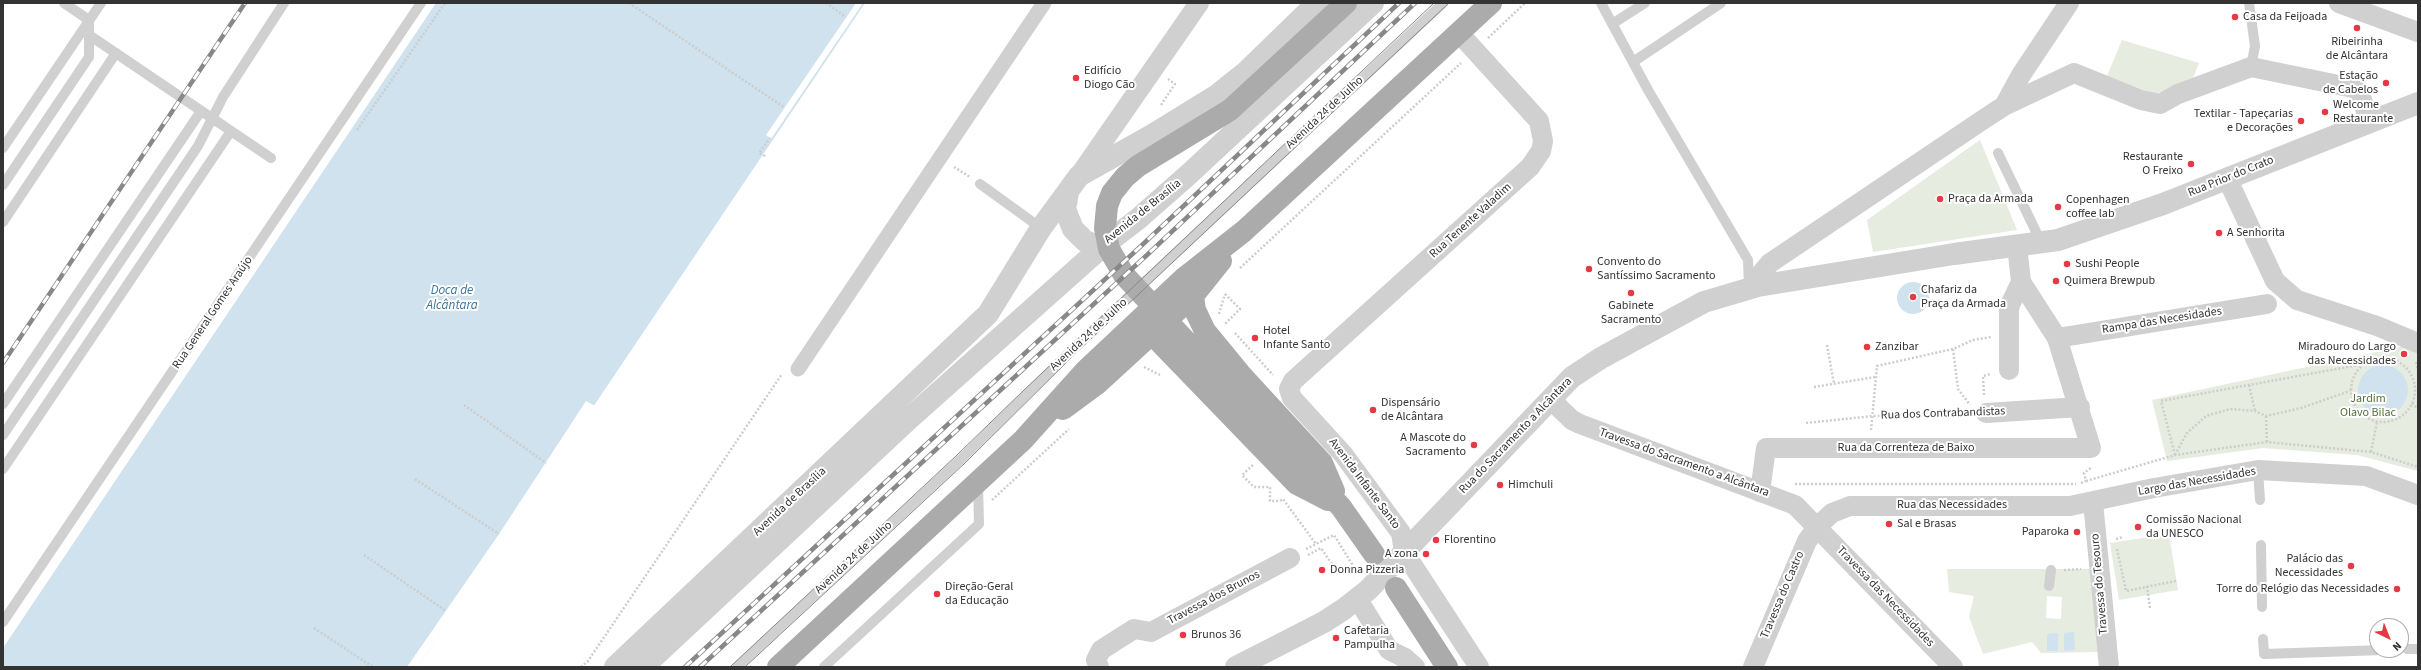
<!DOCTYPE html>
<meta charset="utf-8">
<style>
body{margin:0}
#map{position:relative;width:2421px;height:670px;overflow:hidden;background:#fff;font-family:"Source Sans 3",sans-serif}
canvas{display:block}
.frame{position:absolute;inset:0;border:4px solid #333;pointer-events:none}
.north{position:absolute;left:2369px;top:618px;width:40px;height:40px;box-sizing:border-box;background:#fff;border:1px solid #adadad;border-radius:50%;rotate:137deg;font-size:11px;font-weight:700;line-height:16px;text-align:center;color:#333}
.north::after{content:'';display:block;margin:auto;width:14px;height:18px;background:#e63946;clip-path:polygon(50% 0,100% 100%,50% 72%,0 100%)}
</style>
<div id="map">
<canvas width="2421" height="670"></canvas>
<div class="frame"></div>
<div class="north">N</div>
</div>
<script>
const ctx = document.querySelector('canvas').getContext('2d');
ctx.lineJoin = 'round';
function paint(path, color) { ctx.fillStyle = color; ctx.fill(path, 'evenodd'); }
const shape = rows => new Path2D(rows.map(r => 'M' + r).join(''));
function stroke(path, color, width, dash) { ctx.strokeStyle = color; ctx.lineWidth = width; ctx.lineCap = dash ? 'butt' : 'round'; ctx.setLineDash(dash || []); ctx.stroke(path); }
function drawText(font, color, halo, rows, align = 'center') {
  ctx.font = font + ' "Source Sans 3",sans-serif'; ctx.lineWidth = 4; ctx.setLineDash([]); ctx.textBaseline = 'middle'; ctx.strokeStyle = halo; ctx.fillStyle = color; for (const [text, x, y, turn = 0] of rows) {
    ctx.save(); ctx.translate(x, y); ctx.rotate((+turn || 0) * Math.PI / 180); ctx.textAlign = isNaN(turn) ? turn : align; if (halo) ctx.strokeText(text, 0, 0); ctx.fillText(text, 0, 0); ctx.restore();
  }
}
const green = shape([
 [2122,40,2199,63,2191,83,2154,94,2107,76],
 [1980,140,2017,230,1873,252,1867,220],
 [2405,346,2418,350,2418,471,2357,455,2263,448,2167,461,2152,400],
 [2169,534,2178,590,2119,600,2110,543],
 [1947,569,2094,569,2098,652,2041,653,2032,642,1983,654,1969,617,1974,596,1949,592],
 [2047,596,2062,597,2061,619,2046,618]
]);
const water = shape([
 [436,3,865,3,418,667,3,667,3,648],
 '1897 298a16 16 0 1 1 32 0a16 16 0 1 1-32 0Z',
 '2358 390a25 25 0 1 1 50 0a25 25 0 1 1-50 0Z',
 [2074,632,2075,650,2064,651,2064,633],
 [2058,633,2058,651,2047,651,2047,634]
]);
const pier = shape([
 [856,3,863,3,771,139,766,135],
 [586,401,595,406,418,667,407,667,499,534]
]);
const path = shape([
 [629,3,785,108],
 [826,3,846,17],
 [1488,38,1525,3],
 [1161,105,1175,84,1168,79],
 [357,130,445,3],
 [765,156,759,153,770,138],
 [954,167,970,177],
 [1240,268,1461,63],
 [1225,294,1240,309,1226,323,1227,324],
 [1219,314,1225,294],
 [1235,333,1273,375],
 [1827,345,1834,384],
 [1953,349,1958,389,1970,405],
 '2351 390a32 32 0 1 1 64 0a32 32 0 1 1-64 0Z',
 [2416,362,2418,371],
 [1144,367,1160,375],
 [2249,385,2255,411],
 [1814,387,1875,377],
 [1984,395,1983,376,1991,374],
 [2412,403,2418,409],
 [464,405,546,463],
 [2266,416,2267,442],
 [1806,423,1873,416,1967,414],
 [1871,430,1877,366,1953,349,1973,340,1991,337],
 [2371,452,2377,422],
 [2175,455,2161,401,2364,364],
 [2175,455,2187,433,2206,416,2230,409,2255,411,2266,416,2301,408,2350,391],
 [1253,465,1242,475,1254,487,1270,487,1270,501,1280,501,1283,499,1316,544],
 [415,479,499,534],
 [2086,481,2175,455,2267,442,2371,452,2418,467],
 [2081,483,2086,481,2084,473,2092,467],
 [1795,484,2076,484],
 [992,500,1069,429],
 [2116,539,2123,537],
 [1306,549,1334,535,1357,572],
 [2117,549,2126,591,2176,581],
 [364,555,446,611],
 [1308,555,1321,548,1333,566],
 [2064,570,2081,569],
 [2147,586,2150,608],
 [314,628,373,667],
 [581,667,588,661,782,374]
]);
const service = shape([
 [1601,3,1648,90,1748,260,1749,286],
 [2249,3,2255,46,2251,67],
 [1612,24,1645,3],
 [89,35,271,158],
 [1633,62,1721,3],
 [3,148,101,3],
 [1998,153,2041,242],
 [980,184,1041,228],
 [3,185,89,57,89,20,64,3],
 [3,222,116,53],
 [3,404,201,111],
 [3,435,198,146,223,97,284,3],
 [3,469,231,131],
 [2258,470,2260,500],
 [2261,545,2262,607],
 [2049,586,2051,570],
 [3,622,421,3],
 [2263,639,2264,654,2383,650],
 [2407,649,2418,649],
 [737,667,961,459,1073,349,1443,3],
 [824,667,979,524,978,483]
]);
const pedestrian = shape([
 [798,369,1044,3]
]);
const minor = shape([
 [2339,3,2418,32],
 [1459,33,1539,121,1543,141,1541,151,1530,167,1293,381,1289,389,1292,398,1343,454,1401,533,1404,552,1479,667],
 [2004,106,2021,75,2069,3],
 [1079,176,1199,3],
 [2227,178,2275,281,2297,300,2377,326,2418,343],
 [2021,282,2057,338],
 [1749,288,1770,263,1984,119,2004,106,2074,73,2141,100,2160,104,2178,94,2251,67,2358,89,2370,122],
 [2009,370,2009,307,2021,282,2017,245],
 [1550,399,1572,420,1580,424,1795,505,1953,667],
 [1986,413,2080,407],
 [1760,492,1766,448,2091,448,2057,338,2267,304],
 [2093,502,2109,667],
 [1357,598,1389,650,1405,658,1415,667],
 [1099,667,1096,660,1101,650,1134,629,1151,632,1290,558],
 [1753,667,1807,541,1818,526,1832,513,1850,506,2070,506,2154,488,2258,470,2366,476,2418,495]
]);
const tertiary = shape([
 [1068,192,1065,209,1073,229,1085,241,1093,244,1104,245],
 [615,667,988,314,1041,228,1079,176,1152,135,1217,95,1247,71,1317,3],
 [643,667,910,418,1104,245,1138,219,1188,175,1373,3],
 [1236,667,1324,622,1344,609,1368,590,1572,377,1601,358,1704,302,1758,286,1954,254,2058,240,2163,204,2418,103]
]);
const primary = shape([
 [1346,3,1230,110,1138,166,1125,177,1112,193,1107,206,1105,228,1109,249,1124,275,1341,507,1374,554],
 [1193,296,1195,310,1205,331,1242,376,1322,463,1334,491],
 [1168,304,1153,327,1152,334,1297,484,1328,500],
 [1063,409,1097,384,1193,296,1221,261],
 [1396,588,1447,667],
 [778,667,1023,440,1085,371,1183,279,1244,231,1491,3]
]);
const tram = shape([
 [730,667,957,455,1024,390,1434,3],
 [745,667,965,463,1076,353,1449,3]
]);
const rail = shape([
 [3,363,245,3],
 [685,667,1140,247,1399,3],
 [700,667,1147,255,1415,3]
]);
const markers = [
 [2235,17,4,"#e63946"],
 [2357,28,4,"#e63946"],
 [1076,78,4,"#e63946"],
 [2386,83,4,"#e63946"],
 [2325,112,4,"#e63946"],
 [2301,121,4,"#e63946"],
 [2191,164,4,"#e63946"],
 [1940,199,4,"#e63946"],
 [2058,207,4,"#e63946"],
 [2219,233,4,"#e63946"],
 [2067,264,4,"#e63946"],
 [1589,269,4,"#e63946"],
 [2056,281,4,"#e63946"],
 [1631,293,4,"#e63946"],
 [1913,297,4,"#e63946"],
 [1255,338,4,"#e63946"],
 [1867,347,4,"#e63946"],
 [2404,354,4,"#e63946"],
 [1373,410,4,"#e63946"],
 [1474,445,4,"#e63946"],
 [1500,485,4,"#e63946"],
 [1889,524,4,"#e63946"],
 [2138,527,4,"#e63946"],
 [2077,532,4,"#e63946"],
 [1436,540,4,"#e63946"],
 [1426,554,4,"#e63946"],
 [2351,566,4,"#e63946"],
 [1322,570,4,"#e63946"],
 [2397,589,4,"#e63946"],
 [937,594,4,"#e63946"],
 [1183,635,4,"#e63946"],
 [1336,638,4,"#e63946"]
];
const poiNames = [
 ["Casa da Feijoada",2243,17],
 ["Ribeirinha",2357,42,"center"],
 ["de Alcântara",2357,56,"center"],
 ["Edifício",1084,71],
 ["Diogo Cão",1084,85],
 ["Estação",2378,76,"right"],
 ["de Cabelos",2378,90,"right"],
 ["Welcome",2333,105],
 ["Restaurante",2333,119],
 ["Textilar - Tapeçarias",2293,114,"right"],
 ["e Decorações",2293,128,"right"],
 ["Restaurante",2183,157,"right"],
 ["O Freixo",2183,171,"right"],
 ["Praça da Armada",1948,199],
 ["Copenhagen",2066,200],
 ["coffee lab",2066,214],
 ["A Senhorita",2227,233],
 ["Convento do",1597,262],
 ["Santíssimo Sacramento",1597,276],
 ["Sushi People",2075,264],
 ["Quimera Brewpub",2064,281],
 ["Chafariz da",1921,290],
 ["Praça da Armada",1921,304],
 ["Gabinete",1631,306,"center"],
 ["Sacramento",1631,320,"center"],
 ["Hotel",1263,331],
 ["Infante Santo",1263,345],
 ["Zanzibar",1875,347],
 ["Miradouro do Largo",2396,347,"right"],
 ["das Necessidades",2396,361,"right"],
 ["Dispensário",1381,403],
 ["de Alcântara",1381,417],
 ["A Mascote do",1466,438,"right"],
 ["Sacramento",1466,452,"right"],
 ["Himchuli",1508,485],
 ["Comissão Nacional",2146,520],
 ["da UNESCO",2146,534],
 ["Sal e Brasas",1897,524],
 ["Paparoka",2069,532,"right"],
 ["Florentino",1444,540],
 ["A zona",1418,554,"right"],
 ["Palácio das",2343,559,"right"],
 ["Necessidades",2343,573,"right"],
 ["Donna Pizzeria",1330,570],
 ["Direção-Geral",945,587],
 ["da Educação",945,601],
 ["Torre do Relógio das Necessidades",2389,589,"right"],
 ["Cafetaria",1344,631],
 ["Pampulha",1344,645],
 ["Brunos 36",1191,635]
];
const streetNames = [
 ["Avenida 24 de Julho",1325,113,-43],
 ["Rua Prior do Crato",2231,177,-22],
 ["Avenida de Brasília",1143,212,-39],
 ["Rua Tenente Valadim",1471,221,-42],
 ["Rua General Gomes Araújo",213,313,-56],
 ["Rampa das Necesidades",2162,321,-9],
 ["Avenida 24 de Julho",1089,335,-43],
 ["Rua dos Contrabandistas",1943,414,-2],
 ["Rua do Sacramento a Alcântara",1516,436,-46],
 ["Rua da Correnteza de Baixo",1906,448],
 ["Travessa do Sacramento a Alcântara",1684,463,20],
 ["Largo das Necessidades",2197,482,-10],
 ["Avenida Infante Santo",1364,484,53],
 ["Avenida de Brasília",790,502,-43],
 ["Rua das Necessidades",1952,505],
 ["Avenida 24 de Julho",854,558,-43],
 ["Travessa do Tesouro",2100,584,-95],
 ["Travessa do Castro",1783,595,-67],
 ["Travessa das Necessidades",1885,597,46],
 ["Travessa dos Brunos",1214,598,-28]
];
const parkNames = [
 ["Jardim",2368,399],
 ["Olavo Bilac",2368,413]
];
const waterNames = [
 ["Doca de",452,291],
 ["Alcântara",452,306]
];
paint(green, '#e6ecdf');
paint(water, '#cfe2ee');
paint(pier, '#fff');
stroke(path, '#cdcdcd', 2.5, [2, 2]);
stroke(service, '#d0d0d0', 10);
stroke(pedestrian, '#d0d0d0', 15);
stroke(minor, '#d0d0d0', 20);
stroke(tertiary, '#d0d0d0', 22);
stroke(primary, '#ababab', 22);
stroke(tram, '#888', 1);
stroke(rail, '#888', 4.5);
stroke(rail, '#fff', 3, [9]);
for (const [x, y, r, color] of markers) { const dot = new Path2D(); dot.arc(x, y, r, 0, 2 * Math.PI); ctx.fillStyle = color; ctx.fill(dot); stroke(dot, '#fff', 1.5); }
drawText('12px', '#333', '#fff', poiNames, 'left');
drawText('12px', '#333', '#fff', streetNames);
drawText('12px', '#56703f', '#fff', parkNames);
drawText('italic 13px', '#3f7597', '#fff', waterNames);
</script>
